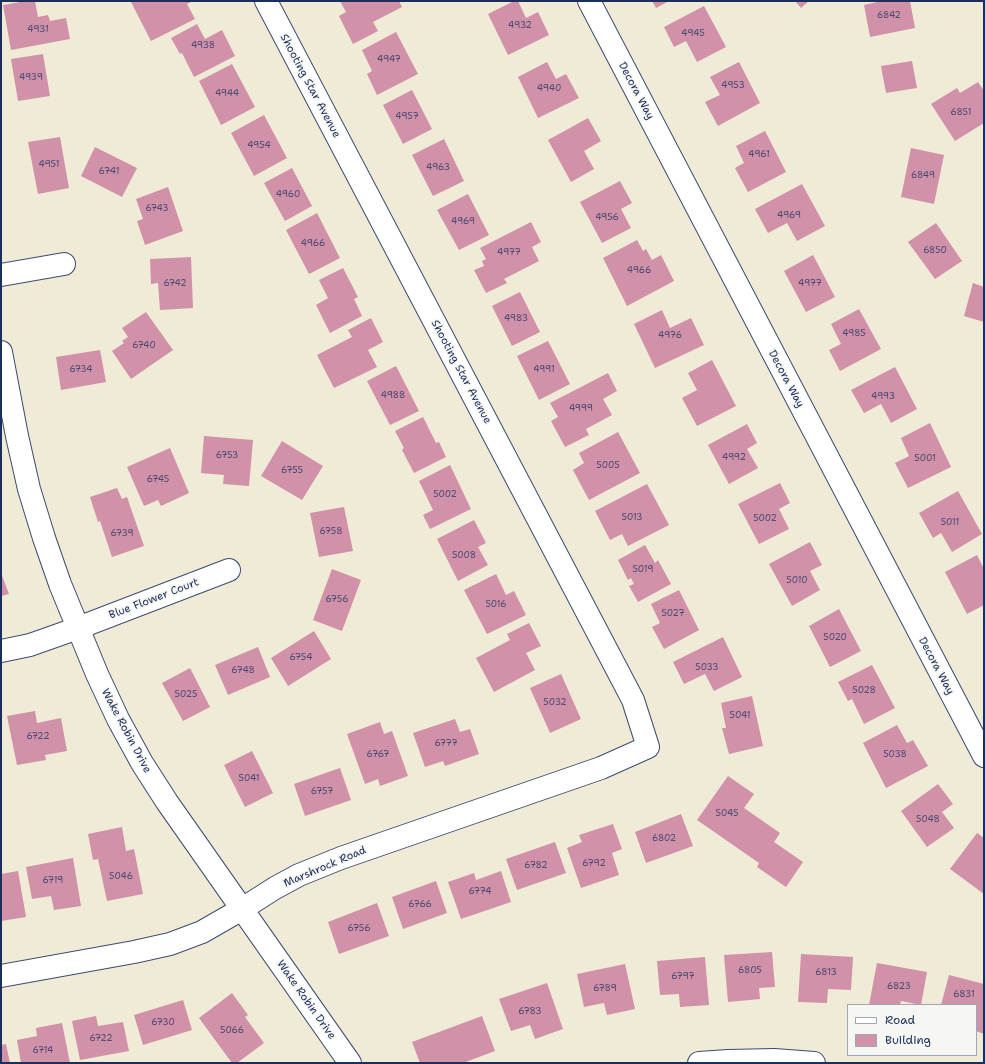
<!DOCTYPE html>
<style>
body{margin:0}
#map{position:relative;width:985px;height:1064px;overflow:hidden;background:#efebd7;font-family:"Shantell Sans",sans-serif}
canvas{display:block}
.frame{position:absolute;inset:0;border:2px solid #1b2f5e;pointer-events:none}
.legend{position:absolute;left:847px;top:1004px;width:130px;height:52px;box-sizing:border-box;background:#f6f6f2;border:1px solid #9ea6b7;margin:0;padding:5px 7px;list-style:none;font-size:12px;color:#1b2f5e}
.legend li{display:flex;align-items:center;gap:8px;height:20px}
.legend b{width:20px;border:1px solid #9ea6b7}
</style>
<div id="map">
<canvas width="985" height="1064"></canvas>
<div class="frame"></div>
<ul class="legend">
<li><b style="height:5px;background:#fff"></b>Road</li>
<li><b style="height:11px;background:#d191a8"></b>Building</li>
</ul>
</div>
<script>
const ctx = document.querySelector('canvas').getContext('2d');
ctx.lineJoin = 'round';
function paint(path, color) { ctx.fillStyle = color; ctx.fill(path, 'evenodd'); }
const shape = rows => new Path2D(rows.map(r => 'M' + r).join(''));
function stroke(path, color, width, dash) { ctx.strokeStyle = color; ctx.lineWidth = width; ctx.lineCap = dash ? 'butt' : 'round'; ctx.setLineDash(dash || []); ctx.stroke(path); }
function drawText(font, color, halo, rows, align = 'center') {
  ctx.font = font + ' "Shantell Sans",sans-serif'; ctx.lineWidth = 3.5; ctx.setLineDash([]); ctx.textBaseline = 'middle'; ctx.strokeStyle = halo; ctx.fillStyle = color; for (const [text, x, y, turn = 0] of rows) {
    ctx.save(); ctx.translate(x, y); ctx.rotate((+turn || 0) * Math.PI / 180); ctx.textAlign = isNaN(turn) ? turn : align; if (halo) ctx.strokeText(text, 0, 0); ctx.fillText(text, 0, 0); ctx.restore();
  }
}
const building = shape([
 [26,1,35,1,38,17,48,15,50,21,66,18,70,39,11,50,3,5],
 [133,1,190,1,191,2,187,4,195,19,151,41,131,2],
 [340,1,399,1,402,7,373,22,378,31,353,44,339,16,346,12],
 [514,1,518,1,526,18,538,12,549,35,508,55,488,14],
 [652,1,669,1,656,8],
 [795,1,809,1,801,8],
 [882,1,910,1,915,28,870,37,864,5],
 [704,6,726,47,697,62,686,41,674,47,664,27],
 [197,24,205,39,222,30,235,56,194,77,182,53,180,54,171,38],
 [396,32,418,74,377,95,367,74,372,71,362,50],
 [43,54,50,96,18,101,11,59],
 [912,61,917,88,886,93,881,66],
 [547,62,556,79,566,74,579,98,538,118,518,77],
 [739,62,760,103,718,126,705,102,720,95,710,77],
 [232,64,255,107,221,125,199,81],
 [978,82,984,91,984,123,955,141,931,104,957,88,960,93],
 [412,90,432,129,403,144,383,105],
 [264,115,287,158,254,176,231,133],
 [588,118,601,141,584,151,594,169,571,182,548,140],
 [765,131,786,172,748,192,735,168,744,163,736,146],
 [60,137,69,188,38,194,28,142],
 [444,139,464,181,433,196,412,155],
 [95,147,137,168,122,197,81,176],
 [911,148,944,155,934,204,901,197],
 [292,168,312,206,285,221,264,183],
 [620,181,632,203,621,209,631,228,602,243,580,202],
 [802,184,825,226,797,241,787,223,768,233,755,209],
 [168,187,183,231,145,245,137,221,143,219,136,199],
 [468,194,489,235,459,250,437,210],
 [317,213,340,258,309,274,286,230],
 [531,222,541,242,532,247,539,261,504,279,507,283,486,293,474,270,484,266,482,261,486,259,480,248],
 [936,223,962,261,935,279,908,242],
 [637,240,643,251,646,249,652,260,661,255,674,281,627,306,603,258],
 [813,255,835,297,806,312,784,271],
 [191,257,193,308,160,310,158,283,151,284,150,259],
 [343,268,358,297,354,299,362,316,330,333,316,305,328,298,319,280],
 [973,283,984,287,984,322,964,316],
 [520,292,540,332,512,346,492,306],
 [859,309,881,349,840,371,829,350,841,344,831,324],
 [662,310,670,328,691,318,704,345,655,368,634,324],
 [146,312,173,350,131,379,112,351,124,343,122,341,128,337,122,328],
 [371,318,383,342,368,350,377,367,334,388,317,355,352,337,348,330],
 [548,341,570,384,539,400,517,356],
 [100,350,106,382,61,390,56,357],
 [712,360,736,406,697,426,682,398,697,390,688,373],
 [396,366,419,411,390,425,367,381],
 [895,367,917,409,891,423,881,404,864,413,851,390],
 [608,373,617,391,603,399,612,415,586,429,589,435,565,447,551,421,558,417,550,403],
 [423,417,436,443,439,442,446,457,414,473,402,450,404,448,395,431],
 [930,423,951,467,908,488,895,463,909,456,901,438],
 [747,424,757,443,747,449,758,468,729,484,708,445],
 [618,432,640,473,589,500,573,470,584,463,579,453],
 [204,436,253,440,249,486,223,484,224,475,201,473],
 [282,441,323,466,302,500,261,476],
 [170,448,189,493,161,506,158,500,144,506,127,467],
 [450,465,471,509,430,529,423,515,433,510,419,481],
 [780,483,790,503,779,509,789,529,759,544,738,504],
 [647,484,669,525,628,546,622,534,610,540,595,511],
 [117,488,122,499,127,497,144,546,112,557,100,521,98,522,90,497],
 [958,491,982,534,952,552,941,533,933,538,919,513],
 [344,507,353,551,319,557,310,513],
 [474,520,486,543,478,547,488,565,458,581,437,539],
 [810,542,822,565,810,571,820,590,792,606,769,564],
 [645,545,655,563,658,560,671,584,638,602,629,586,634,584,631,578,628,580,618,560],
 [977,555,984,569,984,605,967,614,945,572],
 [332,569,361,580,342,631,313,620],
 [1,573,9,594,1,596],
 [496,574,506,595,514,591,526,615,487,634,464,590],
 [679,590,699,630,664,649,652,627,660,623,651,604],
 [839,609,861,651,830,667,809,626],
 [529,623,541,646,526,653,535,670,494,692,476,658,510,640,507,634],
 [314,631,331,659,288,686,271,658],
 [723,637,742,677,714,691,705,674,684,684,673,662],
 [258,647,270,677,228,695,215,665],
 [872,665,895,708,864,724,852,699,848,701,838,682],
 [190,668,210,707,183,721,162,683],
 [561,674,581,719,550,733,530,688],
 [752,696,763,746,729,754,722,728,726,728,721,703],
 [35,711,37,723,61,718,67,751,45,755,46,760,17,765,7,716],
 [455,719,460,732,470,729,479,754,445,766,443,761,425,767,413,733],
 [380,722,384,734,392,731,408,776,380,786,378,779,365,784,347,734],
 [897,725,907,743,913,740,928,766,886,788,863,743],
 [252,751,273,793,245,807,224,765],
 [340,768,351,800,305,816,294,784],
 [728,776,754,794,744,808,780,833,774,842,803,862,786,887,757,867,759,863,697,820],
 [938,784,953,804,942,812,954,828,927,847,901,811],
 [681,814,693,846,646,863,635,832],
 [613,824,622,849,612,853,619,875,581,888,567,848,582,842,579,835],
 [122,827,126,851,134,849,143,894,107,901,98,859,93,860,88,834],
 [977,833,984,838,984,894,950,869],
 [555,842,566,873,517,890,506,859],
 [73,858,81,906,54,910,51,896,32,899,26,867],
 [18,871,26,917,1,921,1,874],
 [501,871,511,902,461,919,448,882,474,873,476,880],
 [436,881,447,913,403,929,392,897],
 [377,903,389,936,339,954,328,922],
 [772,952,775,987,759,988,760,999,728,1002,724,955],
 [801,954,853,957,851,990,828,989,827,1003,798,1002],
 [705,957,709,1005,680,1007,679,994,660,995,657,961],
 [877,963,927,972,921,1005,901,1001,900,1005,869,1005],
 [625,964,635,1009,607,1015,604,1003,584,1007,577,974],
 [949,975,984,984,984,1034,976,1031,976,1005,941,1005],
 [547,983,563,1029,535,1039,530,1025,511,1031,499,999],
 [232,993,248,1015,245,1017,264,1043,237,1063,232,1063,199,1018],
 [183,1000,192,1030,143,1045,134,1015],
 [96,1016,98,1026,123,1022,129,1051,80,1060,72,1021],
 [482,1016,495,1051,463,1063,420,1063,412,1042],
 [62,1023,70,1063,21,1063,17,1040,37,1036,36,1028],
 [6,1044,10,1063,1,1063,1,1045]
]);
const minor = shape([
 [589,1,984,756],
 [1,275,64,264],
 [1,352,17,436,29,489,44,538,60,584,97,674,118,719,142,763,167,802,350,1063],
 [1,651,30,645,78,628,229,570],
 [1,976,134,952,170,944,202,932,242,909,275,888,299,875,341,858,601,768,648,747,633,700,266,1],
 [699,1063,728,1061,774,1060,814,1063]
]);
const numberNames = [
 ["6842",889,16],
 ["4932",520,26],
 ["4931",38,30],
 ["4945",693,34],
 ["4938",203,46],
 ["4947",389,60],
 ["4939",31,78],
 ["4953",733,86],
 ["4940",549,89],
 ["4944",227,94],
 ["6851",961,113],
 ["4957",407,117],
 ["4954",259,146],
 ["4961",759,155],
 ["4951",49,165],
 ["4963",438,168],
 ["6741",109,172],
 ["6849",923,176],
 ["4960",288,195],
 ["6743",157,209],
 ["4969",789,216],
 ["4956",607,218],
 ["4969",463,222],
 ["4966",313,244],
 ["6850",935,251],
 ["4977",509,253],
 ["4966",639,271],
 ["6742",175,284],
 ["4977",810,284],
 ["4983",516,319],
 ["4985",854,334],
 ["4976",670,336],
 ["6740",144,346],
 ["6734",81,370],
 ["4991",544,370],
 ["4988",393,396],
 ["4993",883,397],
 ["4999",581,409],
 ["6753",227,456],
 ["4992",734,458],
 ["5001",925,459],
 ["5005",608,466],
 ["6755",292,471],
 ["6745",158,480],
 ["5002",445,495],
 ["5013",632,518],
 ["5002",765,519],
 ["5011",950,523],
 ["6758",331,532],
 ["6739",122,534],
 ["5008",464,556],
 ["5019",643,570],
 ["5010",797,581],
 ["6756",337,600],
 ["5016",496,605],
 ["5027",673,614],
 ["5020",835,638],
 ["6754",301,658],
 ["5033",707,668],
 ["6748",243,671],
 ["5028",864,691],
 ["5025",186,695],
 ["5032",555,703],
 ["5041",740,716],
 ["6722",38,737],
 ["6777",446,744],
 ["6767",378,755],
 ["5038",895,755],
 ["5041",249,779],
 ["6757",322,792],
 ["5045",727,814],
 ["5048",928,820],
 ["6802",664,839],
 ["6792",594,864],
 ["6782",536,866],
 ["5046",121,877],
 ["6719",53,881],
 ["6774",480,892],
 ["6766",420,905],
 ["6756",359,929],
 ["6805",750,971],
 ["6813",826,973],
 ["6797",683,977],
 ["6823",899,987],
 ["6789",605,989],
 ["6831",964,995],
 ["6783",530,1012],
 ["6730",163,1023],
 ["5066",232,1031],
 ["6722",101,1039],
 ["6714",43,1051]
];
const streetNames = [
 ["Shooting Star Avenue",310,86,62],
 ["Decora Way",636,91,62],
 ["Shooting Star Avenue",461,372,62],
 ["Decora Way",786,379,62],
 ["Blue Flower Court",154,599,-21],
 ["Decora Way",936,666,62],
 ["Wake Robin Drive",126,731,62],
 ["Marshrock Road",325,867,-23],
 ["Wake Robin Drive",306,1000,55]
];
paint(building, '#d191a8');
stroke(minor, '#3b4b70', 24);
stroke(minor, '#fff', 22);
drawText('9px', '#484870', null, numberNames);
drawText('11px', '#1b2f5e', '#f6f6f2', streetNames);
</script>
